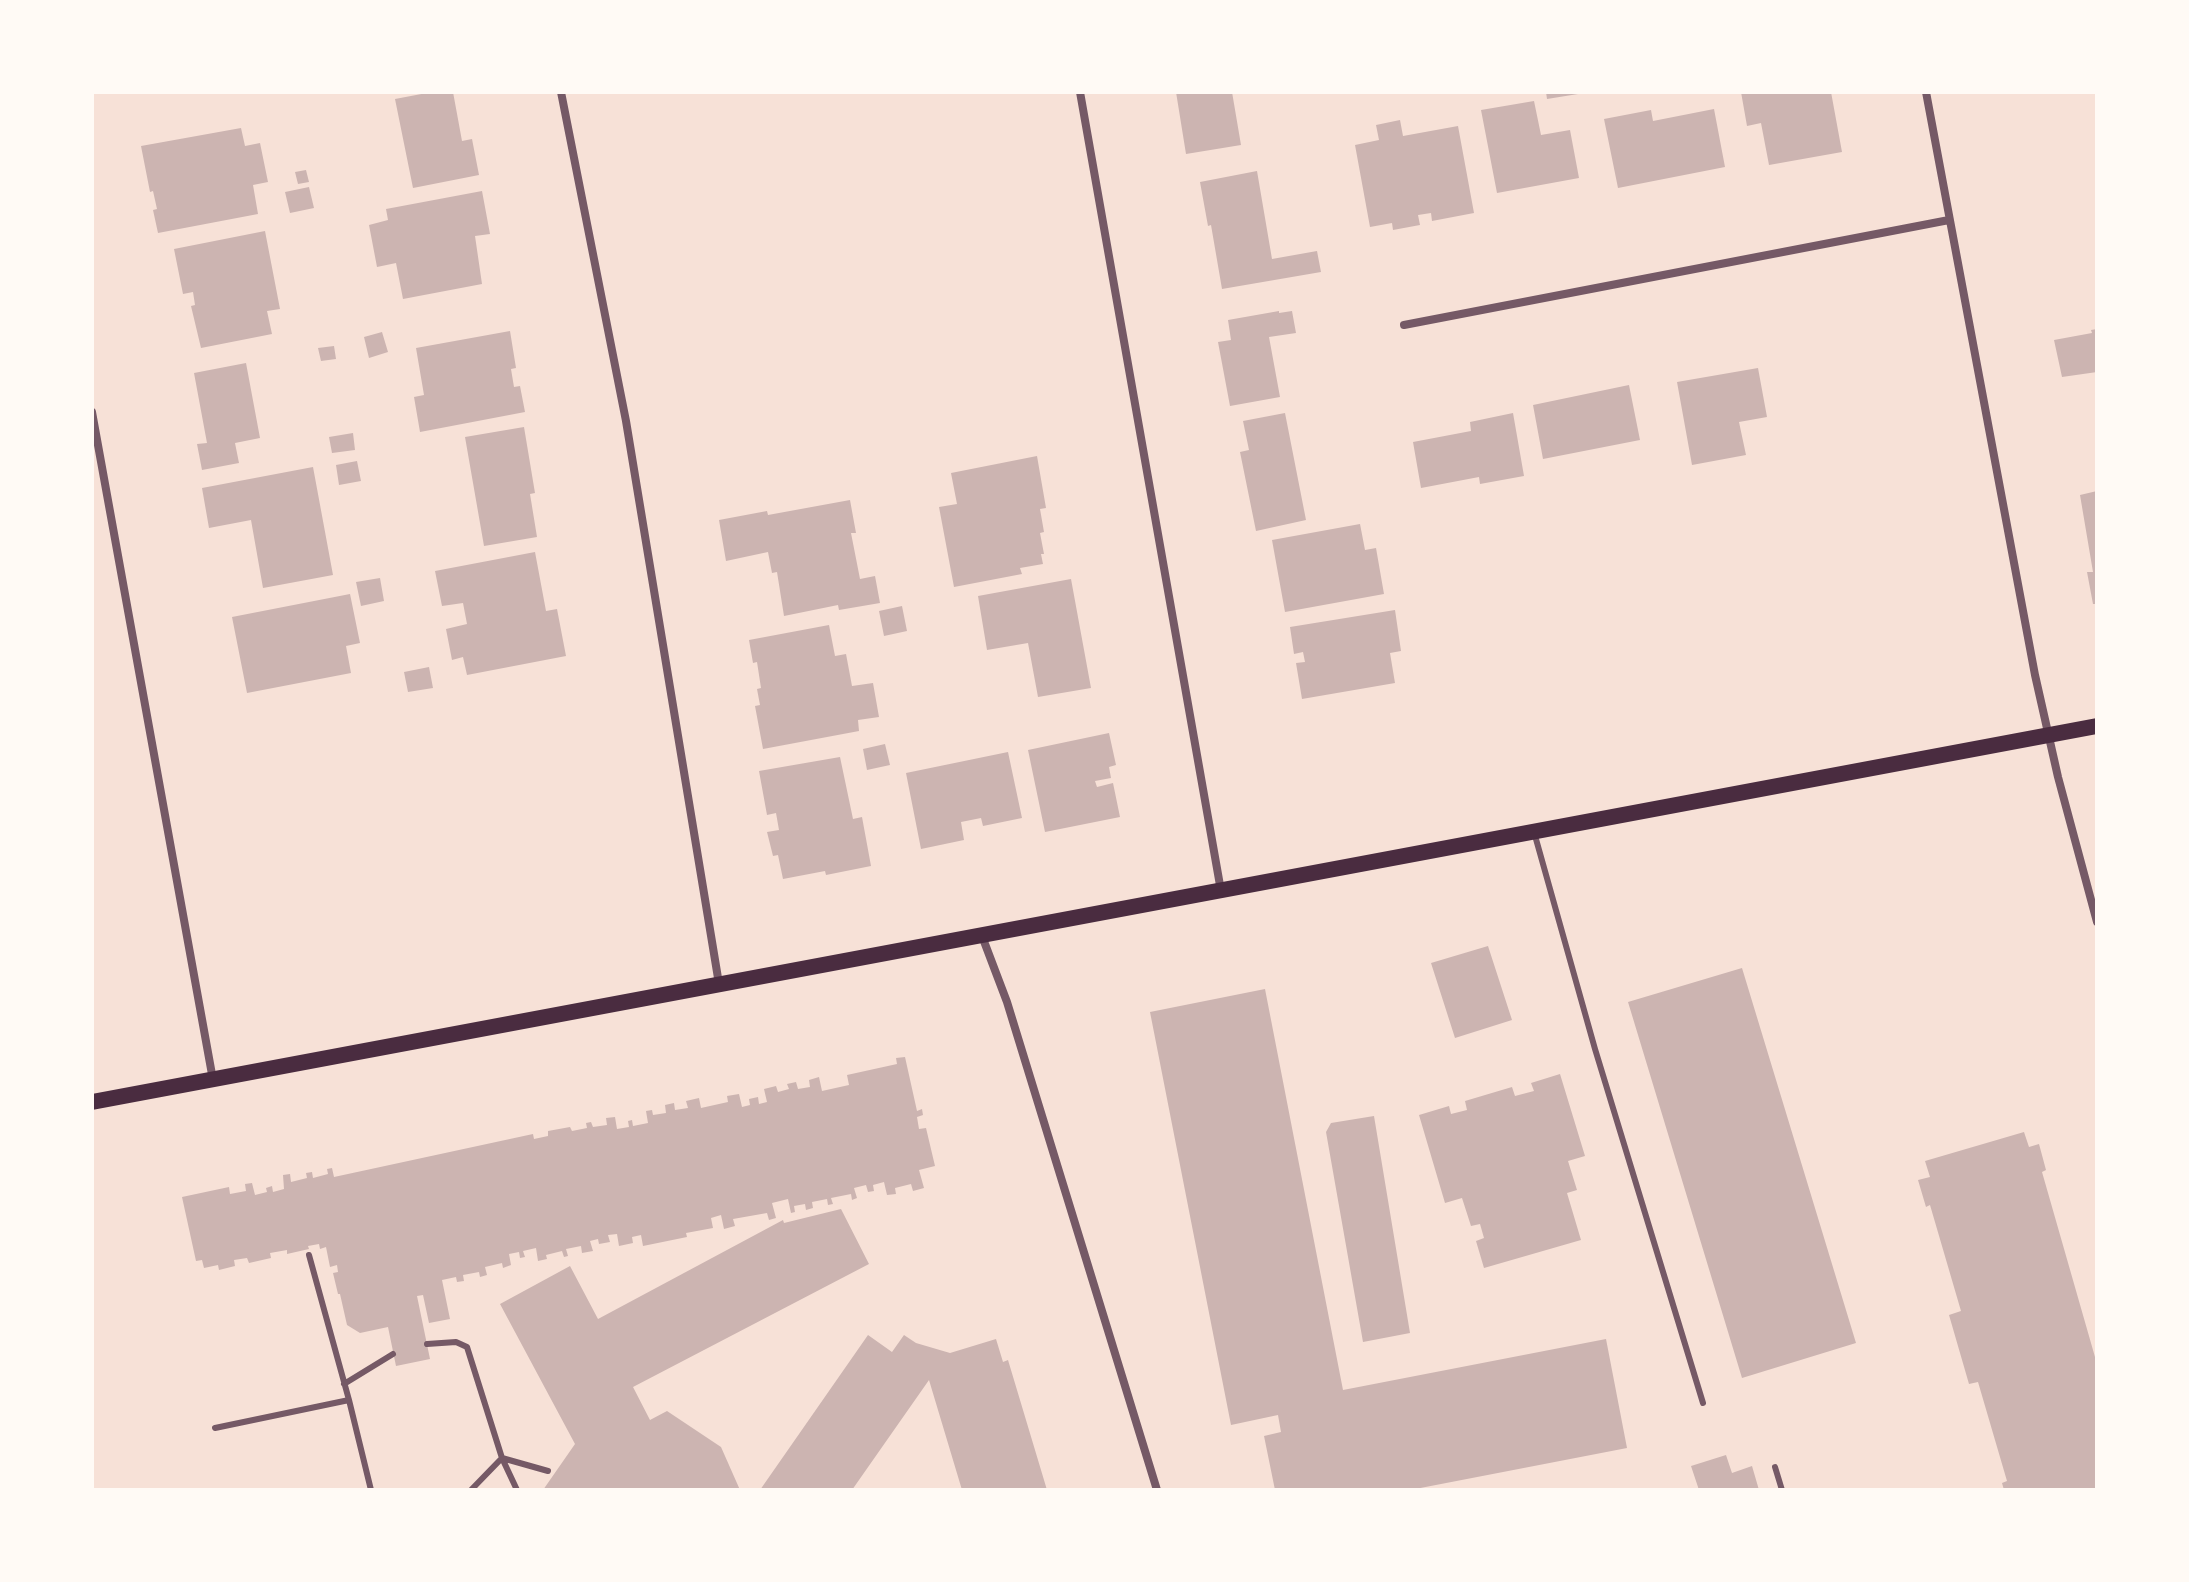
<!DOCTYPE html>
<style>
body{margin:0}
#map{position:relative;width:2189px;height:1582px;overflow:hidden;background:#f7e1d7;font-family:Poppins,sans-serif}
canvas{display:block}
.frame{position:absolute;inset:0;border:94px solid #fffaf5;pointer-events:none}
</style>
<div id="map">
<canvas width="2189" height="1582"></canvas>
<div class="frame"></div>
</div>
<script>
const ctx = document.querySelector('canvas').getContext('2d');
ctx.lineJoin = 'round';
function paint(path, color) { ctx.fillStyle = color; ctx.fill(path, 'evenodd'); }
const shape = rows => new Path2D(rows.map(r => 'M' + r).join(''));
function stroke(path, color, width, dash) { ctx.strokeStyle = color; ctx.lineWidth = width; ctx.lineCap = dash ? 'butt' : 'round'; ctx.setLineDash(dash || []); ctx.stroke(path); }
const building = shape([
 [432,92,453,92,462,141,472,139,479,175,413,188,395,99],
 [1176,92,1232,92,1241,145,1186,154],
 [1546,92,1578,92,1578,94,1547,99],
 [1741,92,1831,92,1842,152,1769,165,1761,123,1747,126],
 [1534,101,1541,135,1570,130,1579,178,1497,193,1481,110],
 [1714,109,1725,167,1618,188,1604,119,1651,110,1653,121],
 [1400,120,1403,136,1458,126,1474,213,1432,221,1431,213,1418,215,1420,225,1393,230,1392,223,1370,227,1355,145,1379,140,1376,125],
 [241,128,245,146,260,143,268,182,253,185,258,214,158,233,153,210,157,209,153,191,150,192,141,146],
 [306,170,309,182,298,184,295,172],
 [1257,171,1272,259,1317,251,1321,272,1222,289,1211,225,1208,226,1200,182],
 [309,187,314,208,290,213,285,192],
 [482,191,490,234,475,236,482,284,403,299,396,263,377,267,369,225,388,220,386,209],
 [265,231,280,309,267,311,272,334,201,348,191,306,195,305,193,292,183,294,174,249],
 [1279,311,1279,313,1292,311,1296,333,1269,337,1280,397,1230,406,1218,342,1231,340,1228,320],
 [2097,329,2097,372,2062,377,2054,340,2092,333,2091,330],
 [510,331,516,368,511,369,514,387,520,386,525,412,420,432,414,397,424,395,416,348],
 [382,332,388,352,369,358,364,337],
 [334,346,336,359,321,361,318,348],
 [246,363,260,438,235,443,239,463,202,470,197,444,207,443,194,373],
 [1758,368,1767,417,1739,422,1746,455,1692,465,1677,382],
 [1629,385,1640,440,1543,459,1533,405],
 [1285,413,1306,520,1256,531,1240,452,1249,450,1243,421],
 [1513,413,1524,476,1480,484,1479,477,1421,488,1413,442,1471,431,1470,422],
 [524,427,535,493,530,494,537,537,484,546,465,437],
 [353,433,355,450,332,453,329,437],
 [1037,456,1046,508,1040,509,1044,532,1040,533,1044,554,1041,554,1043,564,1020,568,1022,574,954,587,939,507,957,504,951,473],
 [357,461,361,481,339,485,336,465],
 [313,467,333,575,263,588,251,520,209,528,202,488],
 [2097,491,2097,604,2093,604,2087,572,2093,572,2080,495],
 [850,500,856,533,851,533,860,579,875,576,880,603,839,610,838,605,784,616,777,572,772,573,768,552,726,561,719,520,767,511,768,515],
 [1360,524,1365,550,1376,548,1384,594,1285,612,1272,540],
 [535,552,546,611,557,609,566,656,467,675,463,657,452,660,446,629,467,624,463,603,442,606,435,571],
 [380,578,384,601,361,606,356,582],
 [1071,579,1091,688,1038,697,1028,643,987,650,978,596],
 [350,594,360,643,346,646,351,673,247,693,232,617],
 [902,606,907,631,884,636,879,611],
 [1395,610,1401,651,1390,653,1395,683,1302,699,1296,663,1305,662,1303,652,1294,654,1290,627],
 [829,625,835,656,846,654,852,686,873,683,879,717,858,720,859,731,763,749,755,706,760,705,757,689,761,688,757,662,753,663,749,640],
 [429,667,433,688,408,692,404,672],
 [1109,733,1116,765,1109,767,1111,778,1095,781,1097,787,1113,783,1120,817,1045,832,1028,750],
 [885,744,890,765,867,770,863,749],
 [1008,752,1022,818,983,826,981,818,961,822,964,840,921,849,906,773],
 [840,757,853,819,862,817,871,866,826,875,825,871,783,879,778,855,773,856,767,832,779,830,776,813,767,815,759,771],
 [1488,946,1512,1020,1455,1038,1431,963],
 [1742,968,1856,1343,1742,1378,1628,1002],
 [1265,989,1343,1390,1606,1339,1627,1448,1410,1490,1275,1490,1264,1436,1281,1432,1278,1415,1231,1425,1150,1012],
 [905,1057,917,1111,922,1109,923,1115,917,1117,919,1129,926,1128,935,1166,919,1170,924,1188,913,1191,911,1184,895,1188,896,1194,887,1195,884,1182,873,1185,874,1191,868,1192,866,1185,854,1188,857,1198,852,1200,851,1194,831,1198,833,1204,828,1205,827,1199,812,1202,813,1208,806,1210,805,1204,794,1206,795,1212,791,1213,788,1199,772,1203,776,1218,769,1220,767,1213,733,1219,735,1226,724,1229,721,1215,711,1218,713,1228,686,1233,687,1237,643,1246,641,1235,632,1237,633,1243,619,1246,617,1234,608,1235,610,1242,599,1244,598,1239,590,1241,593,1251,582,1253,581,1246,566,1249,568,1256,564,1257,562,1251,546,1255,547,1259,538,1261,536,1248,523,1251,525,1257,520,1258,519,1252,509,1254,511,1265,503,1268,502,1263,485,1267,487,1275,480,1277,479,1272,463,1275,464,1281,457,1282,456,1277,442,1280,450,1319,429,1323,423,1295,417,1296,430,1359,396,1366,388,1327,360,1333,347,1325,340,1294,338,1294,333,1273,338,1272,337,1265,330,1267,326,1247,320,1249,319,1244,308,1246,309,1249,287,1254,287,1250,270,1253,271,1258,249,1263,247,1258,234,1260,235,1266,219,1270,218,1265,204,1268,202,1260,196,1261,182,1197,229,1187,230,1194,246,1191,245,1184,252,1183,255,1195,267,1192,266,1188,272,1186,273,1192,284,1189,283,1175,290,1174,291,1182,307,1178,306,1173,312,1172,313,1178,328,1174,327,1169,332,1168,334,1177,533,1134,534,1139,548,1136,548,1131,570,1127,572,1131,587,1128,586,1123,591,1122,593,1127,607,1125,606,1118,615,1117,617,1129,629,1127,628,1121,632,1120,633,1126,648,1123,646,1111,652,1110,653,1115,666,1113,665,1105,674,1103,675,1110,688,1108,686,1101,699,1098,701,1108,728,1102,727,1096,739,1094,742,1107,750,1105,749,1099,758,1097,759,1104,767,1102,764,1089,776,1086,778,1092,789,1089,787,1084,796,1082,798,1089,810,1087,809,1080,819,1077,822,1091,849,1085,847,1075,897,1064,896,1058],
 [1560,1074,1585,1156,1568,1161,1577,1190,1567,1193,1581,1240,1484,1268,1476,1241,1484,1238,1480,1224,1471,1226,1462,1198,1445,1203,1419,1115,1449,1106,1451,1114,1467,1110,1465,1101,1512,1087,1515,1096,1534,1091,1531,1083],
 [1374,1116,1410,1333,1363,1342,1326,1132,1331,1123],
 [2024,1132,2029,1147,2039,1144,2046,1170,2042,1172,2097,1364,2097,1490,2004,1490,2002,1483,2007,1481,1978,1382,1969,1384,1949,1315,1961,1311,1930,1205,1926,1207,1918,1180,1930,1177,1925,1161],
 [841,1209,869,1264,633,1387,650,1420,667,1411,721,1447,740,1490,543,1490,575,1444,500,1304,570,1266,598,1319,783,1220,784,1223],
 [868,1335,892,1352,904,1335,916,1343,950,1353,996,1339,1003,1362,1008,1360,1047,1490,962,1490,929,1380,852,1490,760,1490],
 [1726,1455,1732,1473,1752,1466,1759,1490,1699,1490,1691,1466]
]);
const service = shape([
 [1534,832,1595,1049,1703,1403],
 [309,1255,349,1400,371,1490],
 [427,1344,456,1342,467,1347,502,1458,517,1490],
 [344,1384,393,1354],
 [215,1428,349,1400],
 [1775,1467,1782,1490],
 [471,1490,502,1458,548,1471]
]);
const minor = shape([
 [561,92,626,421,719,984],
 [1080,92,1221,891],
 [1926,92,2035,675,2058,777,2097,922],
 [1404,325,1949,220],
 [92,412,213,1080],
 [982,936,1007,1002,1157,1490]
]);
const secondary = shape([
 [92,1102,2097,726]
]);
paint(building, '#ccb4b1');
stroke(service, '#755966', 6);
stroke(minor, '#755966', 8);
stroke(secondary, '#4a2c40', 16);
</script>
